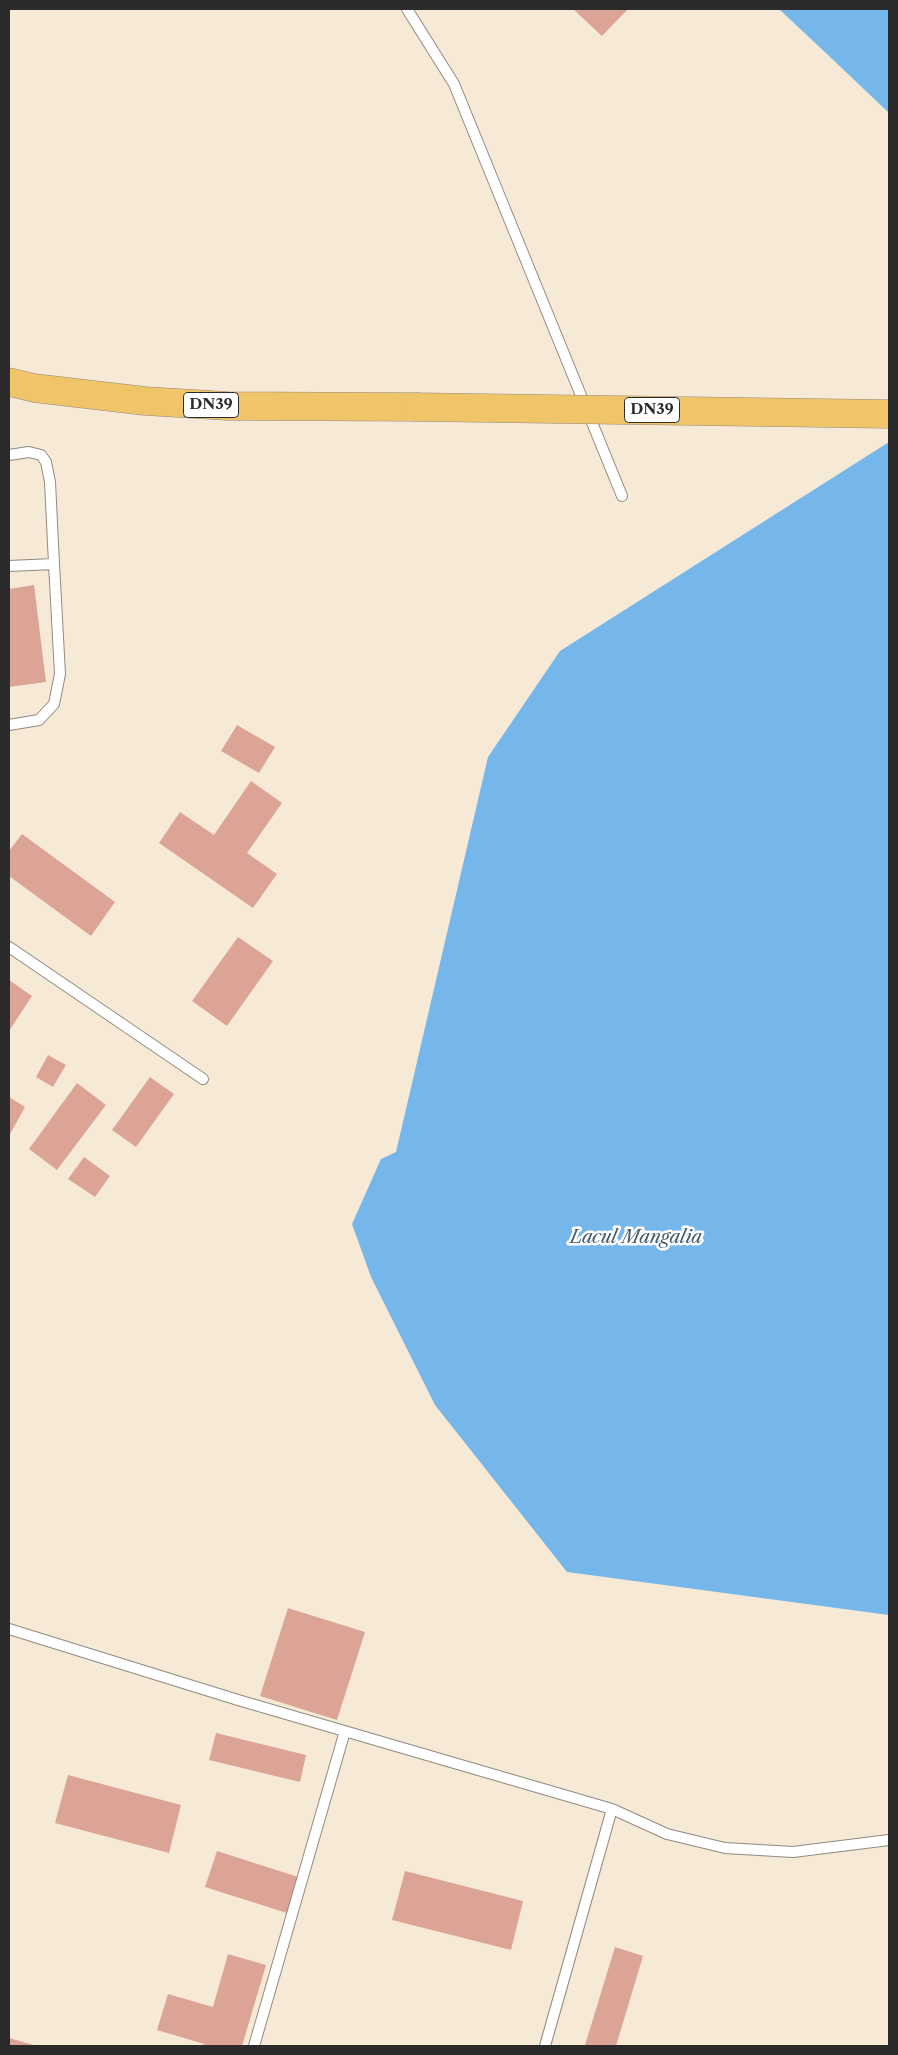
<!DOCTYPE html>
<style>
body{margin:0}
#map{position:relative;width:898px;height:2055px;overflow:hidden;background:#f6ead6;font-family:"Libre Caslon Text",serif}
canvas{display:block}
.frame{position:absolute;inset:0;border:10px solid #2b2b2b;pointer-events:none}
</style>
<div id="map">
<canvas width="898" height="2055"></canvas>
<div class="frame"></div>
</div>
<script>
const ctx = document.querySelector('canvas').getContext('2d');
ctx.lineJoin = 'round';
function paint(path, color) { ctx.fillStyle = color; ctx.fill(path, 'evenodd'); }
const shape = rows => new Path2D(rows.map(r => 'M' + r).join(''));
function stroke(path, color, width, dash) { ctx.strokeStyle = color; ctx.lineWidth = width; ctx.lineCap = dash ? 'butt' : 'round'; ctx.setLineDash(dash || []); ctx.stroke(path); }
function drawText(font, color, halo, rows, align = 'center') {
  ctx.font = font + ' "Libre Caslon Text",serif'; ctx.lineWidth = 5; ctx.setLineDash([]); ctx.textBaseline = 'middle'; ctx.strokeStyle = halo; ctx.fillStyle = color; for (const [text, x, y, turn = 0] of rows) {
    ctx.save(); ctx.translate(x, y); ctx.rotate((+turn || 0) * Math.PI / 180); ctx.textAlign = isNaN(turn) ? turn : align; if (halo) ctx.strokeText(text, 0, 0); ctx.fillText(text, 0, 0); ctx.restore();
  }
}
const water = shape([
 [779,9,889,9,889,113,828,55],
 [889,442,889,1615,567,1572,435,1405,371,1277,352,1224,381,1159,396,1152,488,757,560,651]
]);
const building = shape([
 [573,9,628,9,602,36],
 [34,585,46,682,9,687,9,589],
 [237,725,275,747,259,773,221,751],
 [251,781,282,803,247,853,277,874,253,908,159,843,180,812,214,835],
 [22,834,115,902,91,936,9,876,9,851],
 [238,937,273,961,227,1026,192,1001],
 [9,980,32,996,9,1031],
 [48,1055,66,1065,53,1087,36,1077],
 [150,1077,174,1094,136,1147,112,1130],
 [77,1083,106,1105,57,1170,29,1149],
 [9,1097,25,1107,9,1136],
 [84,1157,110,1176,95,1197,68,1179],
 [288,1608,365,1632,337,1720,260,1696],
 [216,1733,306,1755,300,1782,209,1760],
 [68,1775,181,1805,169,1853,55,1823],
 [217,1851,298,1877,287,1913,205,1887],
 [405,1871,523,1901,511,1950,392,1920],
 [615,1947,643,1956,616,2046,589,2046,585,2045],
 [228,1954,266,1965,242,2046,203,2046,204,2044,157,2030,168,1994,213,2007],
 [9,2038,37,2046,9,2046]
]);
const service = shape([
 [407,9,454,84,622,496],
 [9,455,29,452,41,455,46,462,50,482,54,564],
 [9,566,54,564,60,674,54,704,39,720,9,725],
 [9,947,203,1079],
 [9,1629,238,1700,612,1809,667,1834,725,1848,793,1852,889,1840],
 [254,2046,345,1731],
 [545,2046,612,1809]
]);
const trunk = shape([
 [9,382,34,388,145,401,228,406,415,407]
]);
const trunkBridge = shape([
 [415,407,889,414]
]);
const shields = [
 [211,405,55],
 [652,410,55]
];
const shieldNames = [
 ["DN39",211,405],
 ["DN39",652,410]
];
const waterNames = [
 ["Lacul Mangalia",636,1238]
];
paint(water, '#75b7ea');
paint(building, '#dca497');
stroke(service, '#908a80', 12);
stroke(trunk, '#908a80', 29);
stroke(service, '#fff', 10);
stroke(trunk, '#f0c469', 28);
stroke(trunkBridge, '#908a80', 29, []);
stroke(trunkBridge, '#f0c469', 28);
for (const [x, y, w] of shields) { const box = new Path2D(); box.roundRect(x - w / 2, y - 12.5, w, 25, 4); ctx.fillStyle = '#fff'; ctx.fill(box); stroke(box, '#2b2b2b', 1); }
drawText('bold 15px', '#2b2b2b', null, shieldNames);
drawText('italic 18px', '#455c6e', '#fff', waterNames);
</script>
